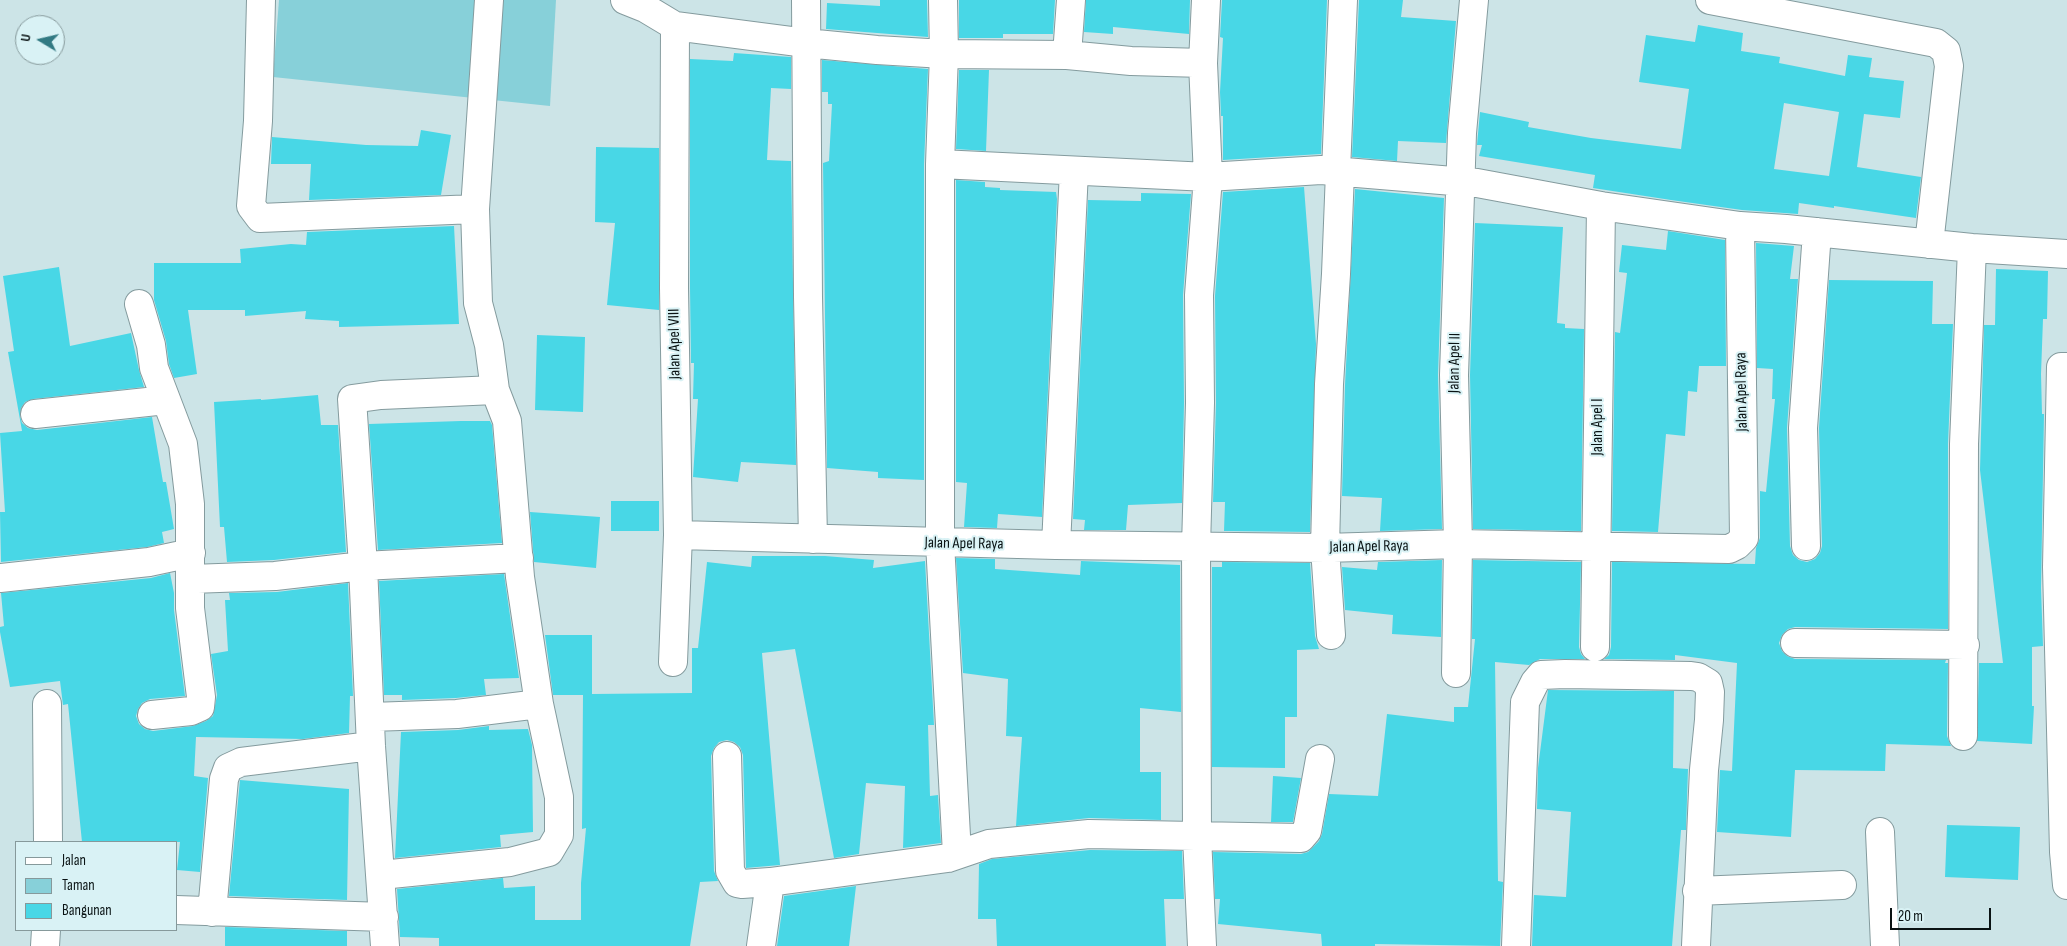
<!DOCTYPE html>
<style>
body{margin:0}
#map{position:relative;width:2067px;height:946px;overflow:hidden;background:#cce4e7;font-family:"Sofia Sans Condensed",sans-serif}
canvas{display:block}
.legend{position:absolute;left:15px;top:841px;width:162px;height:90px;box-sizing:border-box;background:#d9f2f5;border:1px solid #86999b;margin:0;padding:6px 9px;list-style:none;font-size:15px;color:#0a1314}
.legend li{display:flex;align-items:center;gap:10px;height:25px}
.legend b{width:25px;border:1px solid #86999b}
.north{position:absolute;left:15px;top:15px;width:50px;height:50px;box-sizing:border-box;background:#d9f2f5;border:1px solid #86999b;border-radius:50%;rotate:279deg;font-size:14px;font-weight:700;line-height:20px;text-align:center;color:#0a1314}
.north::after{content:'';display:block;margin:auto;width:18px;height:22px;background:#327a83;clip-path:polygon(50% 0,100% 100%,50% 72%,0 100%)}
.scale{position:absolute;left:1890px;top:908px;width:101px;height:22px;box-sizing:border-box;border:2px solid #0a1314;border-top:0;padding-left:6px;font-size:15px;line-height:18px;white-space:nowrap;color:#0a1314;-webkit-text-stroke:4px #d9f2f5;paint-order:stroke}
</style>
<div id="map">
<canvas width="2067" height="946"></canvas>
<ul class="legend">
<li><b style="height:6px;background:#fff"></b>Jalan</li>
<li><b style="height:14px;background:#87d0d9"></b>Taman</li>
<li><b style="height:14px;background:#48d7e6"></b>Bangunan</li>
</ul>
<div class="north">U</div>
<div class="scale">20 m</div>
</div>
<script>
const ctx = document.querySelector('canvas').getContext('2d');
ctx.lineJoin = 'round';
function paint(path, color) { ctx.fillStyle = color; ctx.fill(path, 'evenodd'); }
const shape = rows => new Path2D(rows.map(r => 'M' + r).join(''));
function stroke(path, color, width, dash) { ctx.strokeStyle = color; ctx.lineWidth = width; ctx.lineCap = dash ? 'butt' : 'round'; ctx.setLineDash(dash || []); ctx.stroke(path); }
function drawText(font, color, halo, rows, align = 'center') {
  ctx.font = font + ' "Sofia Sans Condensed",sans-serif'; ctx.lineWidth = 4; ctx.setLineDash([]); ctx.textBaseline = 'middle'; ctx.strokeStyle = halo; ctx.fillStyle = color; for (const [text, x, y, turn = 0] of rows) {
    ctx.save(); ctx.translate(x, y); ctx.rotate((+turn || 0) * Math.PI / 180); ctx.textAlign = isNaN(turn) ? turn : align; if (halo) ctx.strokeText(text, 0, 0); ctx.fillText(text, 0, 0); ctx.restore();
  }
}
const green = shape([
 [279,0,556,0,550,106,273,77]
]);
const building = shape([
 [880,0,927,0,928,37,826,29,827,3,880,6],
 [959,0,1055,0,1053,34,1003,34,1003,38,959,38],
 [1086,0,1190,0,1189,34,1113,27,1113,34,1084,32],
 [1222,0,1327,0,1321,154,1223,160,1223,116,1221,116,1220,92,1223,38,1220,37],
 [1359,0,1403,0,1401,17,1456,21,1446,143,1398,141,1397,161,1352,157],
 [1698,25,1743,33,1741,51,1780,57,1779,63,1845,76,1848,55,1872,58,1869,77,1904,81,1900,118,1864,114,1857,167,1921,177,1916,218,1834,206,1834,208,1799,203,1798,214,1742,210,1671,200,1593,188,1595,175,1479,156,1482,145,1477,145,1480,112,1529,122,1528,127,1591,138,1681,149,1689,89,1639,82,1646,35,1695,42],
 [1784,103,1839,112,1829,176,1774,169],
 [734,53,791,57,791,89,771,88,767,160,791,161,796,465,741,462,738,482,693,477,698,399,693,399,694,363,691,363,690,288,690,59,733,61],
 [822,60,928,69,924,164,924,480,878,478,878,472,827,468,823,163,829,161,832,104,828,104,828,92,822,92],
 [959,70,989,70,986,151,956,149],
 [421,130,451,135,441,195,309,200,311,164,271,164,272,137,366,145,418,146],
 [596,147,659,148,659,310,607,305,615,223,595,222],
 [956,180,985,182,985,187,1000,188,1000,190,1056,192,1057,199,1042,517,998,514,997,528,964,527,967,483,956,482],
 [1304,187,1316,344,1310,532,1224,531,1225,502,1213,502,1216,403,1215,296,1223,192],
 [1355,189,1444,198,1438,375,1442,529,1380,531,1382,498,1342,496,1345,385],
 [1141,193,1191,194,1183,295,1184,403,1182,503,1128,505,1126,530,1084,530,1085,520,1073,519,1088,200,1141,201],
 [1475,223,1563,227,1557,323,1565,324,1565,328,1584,329,1581,531,1473,529,1470,375],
 [454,226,459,324,339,327,339,321,305,319,306,311,245,316,245,310,188,310,197,374,174,378,169,364,166,341,154,300,154,263,241,263,240,249,291,244,306,245,307,232],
 [1668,231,1725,240,1726,366,1699,366,1697,392,1688,391,1685,436,1666,434,1658,532,1612,531,1615,332,1620,333,1627,273,1619,272,1622,245,1666,250],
 [1756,243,1794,246,1790,279,1798,279,1787,428,1790,546,1793,555,1799,560,1807,562,1815,559,1820,553,1822,546,1819,428,1829,280,1933,281,1932,324,1953,324,1948,444,1948,629,1795,627,1788,629,1782,635,1779,643,1782,651,1787,656,1795,659,1946,660,1945,663,1948,663,1947,736,1951,746,1886,744,1885,771,1795,770,1791,837,1717,832,1720,770,1732,771,1737,663,1675,655,1675,660,1604,659,1609,655,1611,647,1612,562,1755,564,1756,548,1760,538,1760,491,1766,492,1775,399,1772,399,1773,369,1757,368],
 [59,267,70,346,131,333,139,370,144,387,33,399,25,402,21,408,20,416,22,423,28,428,37,430,152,417,163,482,166,482,174,529,162,532,164,543,147,547,1,562,0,512,5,512,0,433,22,431,8,352,14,351,3,276],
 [1996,269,2048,271,2047,319,2043,319,2041,374,2042,414,2044,414,2041,588,2043,646,2032,647,2032,706,2034,706,2032,744,1977,741,1979,663,2003,663,1980,470,1984,325,1995,325],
 [537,335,585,337,583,412,535,410],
 [318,395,321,425,338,425,346,552,274,560,227,562,224,527,220,527,214,402,261,399,261,400],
 [461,421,490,421,492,425,502,543,378,550,369,424],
 [611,501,659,501,659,531,611,531],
 [530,512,600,517,596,568,534,562],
 [752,556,825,556,874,560,873,568,925,561,934,725,928,725,930,796,938,795,941,843,903,848,905,786,866,783,859,854,834,858,795,649,762,653,780,865,746,868,746,867,743,755,740,747,734,742,727,740,719,742,714,748,711,756,714,871,718,881,700,882,690,946,439,946,439,938,400,937,397,889,503,878,504,888,535,886,535,920,581,920,581,883,586,828,582,829,583,695,553,695,545,635,592,635,592,694,692,693,692,648,698,648,707,562,751,567],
 [956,558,995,559,995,569,1080,575,1081,561,1180,565,1181,712,1140,708,1140,772,1161,772,1161,820,1089,818,1016,826,1022,737,1006,736,1008,679,963,673],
 [1442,560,1441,637,1392,634,1393,615,1345,610,1342,567,1377,570,1378,562],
 [1473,560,1581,562,1579,647,1581,654,1585,659,1540,659,1529,665,1495,662,1498,881,1503,882,1500,946,1375,944,1375,946,1322,946,1321,934,1218,924,1220,899,1215,899,1213,852,1301,854,1308,852,1319,841,1322,834,1329,794,1378,796,1387,714,1454,722,1454,707,1468,707,1475,639,1472,639],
 [1222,562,1310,563,1315,636,1319,649,1297,650,1297,717,1285,717,1285,768,1212,767,1212,567,1222,567],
 [170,573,174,593,174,610,185,696,150,699,142,703,138,709,136,716,139,724,145,729,153,731,193,726,206,721,213,716,217,695,211,654,228,651,225,600,230,600,229,593,277,592,348,583,353,696,350,696,349,733,303,739,196,737,194,776,208,778,200,872,177,870,180,842,82,842,68,704,63,705,60,681,10,687,0,632,0,627,4,626,1,593,151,578],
 [504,574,519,678,484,679,486,695,456,698,402,700,402,695,384,695,379,581],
 [1548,690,1674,691,1673,768,1688,769,1686,830,1681,830,1672,946,1532,946,1534,895,1566,897,1571,812,1537,809,1538,768],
 [489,726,489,730,528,729,532,745,533,832,500,835,501,847,395,858,401,732,458,730],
 [1273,776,1301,778,1293,822,1271,822],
 [240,780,349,789,347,900,229,896],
 [1947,825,2020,827,2018,880,1945,877],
 [1090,850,1182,851,1184,899,1164,899,1166,946,997,946,996,919,978,919,979,864,992,859],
 [856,886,849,946,777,946,784,896],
 [225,927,347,931,347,946,225,946]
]);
const street = shape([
 [261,0,258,121,251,206,260,218,475,209],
 [625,0,645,8,675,26,806,43,877,50,944,54,1067,55,1131,61,1203,63,1208,177,1321,170,1477,183,1601,206,1740,226,1786,229,1972,248,2067,254],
 [806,0,808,297,813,539],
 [943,0,944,54,940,164,940,543,957,854],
 [1710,0,1936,43,1946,51,1949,66,1929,244],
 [1067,55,1071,0],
 [1203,63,1206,0],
 [940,164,1208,177,1199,295,1200,403,1196,547,1197,836,1202,946],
 [1336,171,1343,0],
 [139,304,151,345,154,368,183,444,190,504,190,608,201,697,200,707,191,711,152,715],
 [2067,367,2061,367,2057,567,2064,852,2067,885],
 [35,414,166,400],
 [678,535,1056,545,1325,548,1458,544,1729,549,1737,545,1744,538,1740,226],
 [1056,545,1074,171],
 [1806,546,1803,428,1817,232],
 [0,578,149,562,191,553],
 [191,579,275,576,363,566,519,558],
 [1331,635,1325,548,1329,384,1336,274,1340,172],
 [1795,643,1965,645],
 [1595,647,1601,206],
 [673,662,678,535,674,288,675,26],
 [1456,673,1458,544,1454,375,1462,133,1474,0],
 [47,704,48,842],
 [371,717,457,714,539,704],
 [1963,736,1964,444,1972,248],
 [727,756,730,871,737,883,742,884,770,882,761,946],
 [1880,832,1885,946],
 [381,875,510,862,549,852,559,835,559,797,539,704,520,577,507,421,495,390,489,345,478,303,475,209,489,0],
 [770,882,948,858,989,844,1089,834,1301,838,1307,831,1320,759],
 [1697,891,1842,885],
 [176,910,384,917],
 [212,912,224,779,228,768,241,762,371,746],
 [45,946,46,930],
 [385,946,371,746,363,566,352,399,381,395,495,390],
 [1516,946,1525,702,1535,682,1541,675,1565,674,1691,676,1698,677,1708,683,1710,692,1709,720,1704,770,1696,946]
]);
const streetNames = [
 ["Jalan Apel VIII",675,344,-91],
 ["Jalan Apel II",1455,363,-89],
 ["Jalan Apel Raya",1742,392,-91],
 ["Jalan Apel I",1598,427,-90],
 ["Jalan Apel Raya",964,544,1],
 ["Jalan Apel Raya",1369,547,-1]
];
paint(green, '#87d0d9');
paint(building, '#48d7e6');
stroke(street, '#849b9e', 30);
stroke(street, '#fff', 28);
drawText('16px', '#0a1314', '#d9f2f5', streetNames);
</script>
